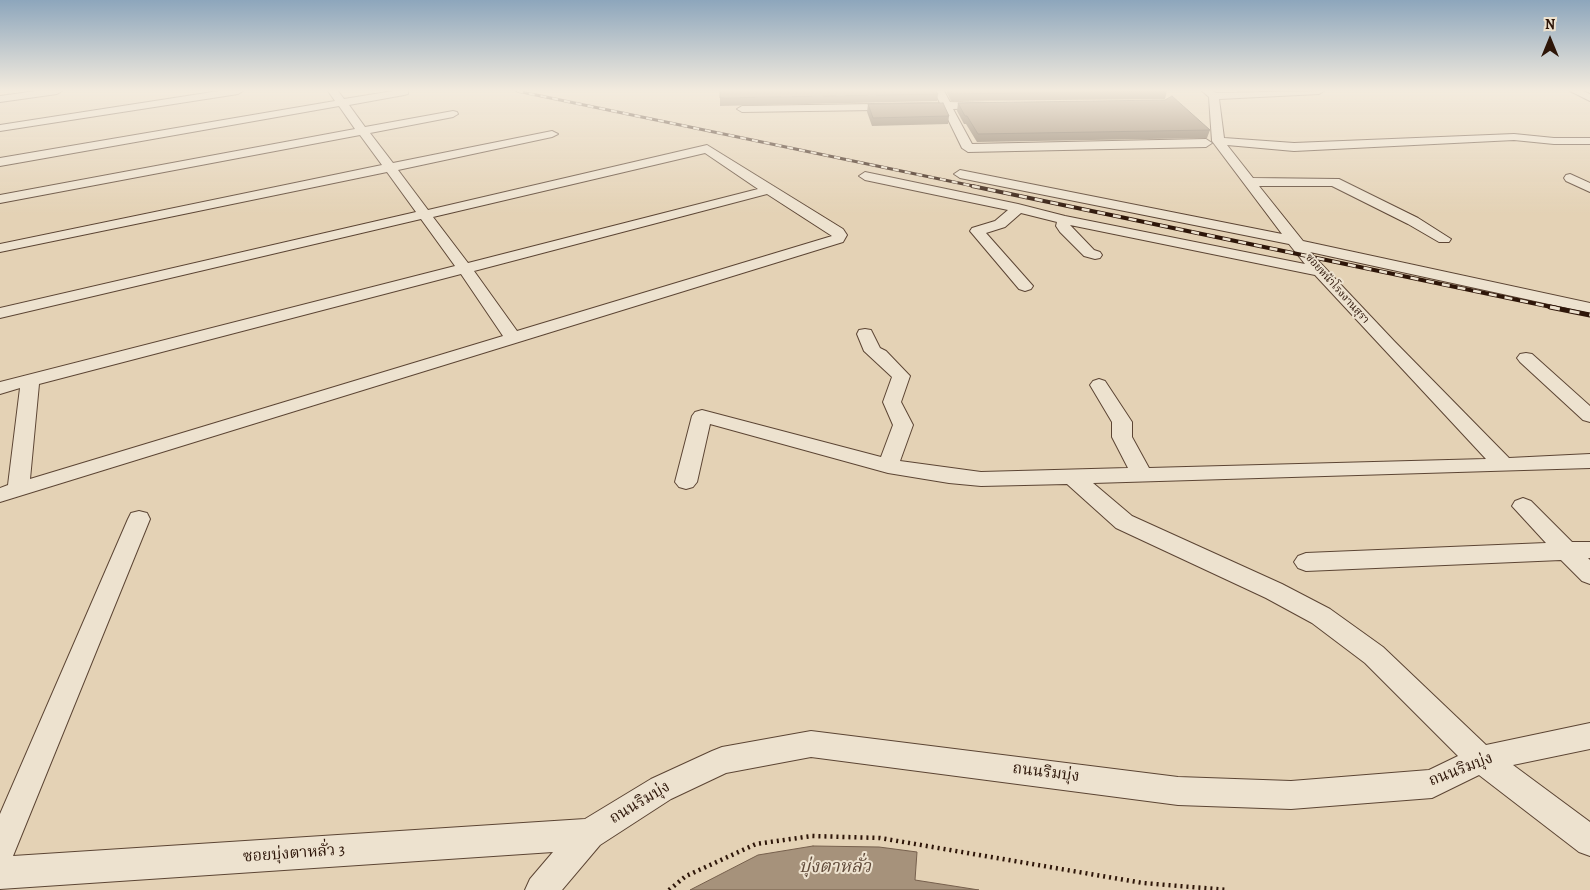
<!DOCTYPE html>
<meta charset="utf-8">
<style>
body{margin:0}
#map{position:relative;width:1590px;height:890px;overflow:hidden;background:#e4d2b5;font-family:Alegreya,serif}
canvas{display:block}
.north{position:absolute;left:1525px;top:15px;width:50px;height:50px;-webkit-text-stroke:4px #ede2cf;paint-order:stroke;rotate:0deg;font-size:14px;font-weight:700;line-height:20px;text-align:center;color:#2e1609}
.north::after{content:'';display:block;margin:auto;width:18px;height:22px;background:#2e1609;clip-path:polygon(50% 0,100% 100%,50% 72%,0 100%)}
</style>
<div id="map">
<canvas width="1590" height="890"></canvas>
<div class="north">N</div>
</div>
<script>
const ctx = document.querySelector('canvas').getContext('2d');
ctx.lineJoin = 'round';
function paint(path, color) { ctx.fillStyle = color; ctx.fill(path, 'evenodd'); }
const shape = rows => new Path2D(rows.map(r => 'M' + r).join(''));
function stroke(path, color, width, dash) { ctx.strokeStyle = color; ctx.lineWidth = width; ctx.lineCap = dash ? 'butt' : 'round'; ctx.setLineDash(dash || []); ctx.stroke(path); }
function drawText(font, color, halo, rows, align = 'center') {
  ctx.font = font + ' Alegreya,"Noto Serif Thai",serif'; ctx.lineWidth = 4; ctx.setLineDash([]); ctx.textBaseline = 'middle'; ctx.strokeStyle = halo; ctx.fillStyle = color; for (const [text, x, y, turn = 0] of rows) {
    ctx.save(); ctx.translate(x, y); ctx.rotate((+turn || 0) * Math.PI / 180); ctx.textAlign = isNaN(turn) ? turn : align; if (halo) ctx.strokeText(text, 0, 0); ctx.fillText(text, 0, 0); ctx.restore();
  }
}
const water = shape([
 [813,846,879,847,917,852,915,880,979,890,690,890,758,855,813,846]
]);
const path = shape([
 [669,890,686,876,756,844,812,836,880,838,1143,883,1227,890]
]);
const minor = shape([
 [36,91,62,91,57,94,0,102,0,96,36,91],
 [219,91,243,91,238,94,0,131,0,125,219,91],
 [328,91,338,91,344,99,393,91,408,91,408,94,404,95,349,105,365,127,453,111,457,112,458,114,453,117,370,133,393,163,552,131,558,134,552,137,398,170,428,210,707,145,843,229,847,235,843,242,0,502,0,488,8,485,20,388,0,394,0,382,455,266,421,219,0,318,0,308,416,212,387,172,0,252,0,244,382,165,360,135,0,203,0,195,355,129,339,106,0,166,0,158,335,101,328,91],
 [705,153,758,189,468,263,433,217,705,153],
 [767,194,832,236,517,331,474,271,767,194],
 [461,274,503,336,30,479,39,384,461,274],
 [934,91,944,91,950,102,988,103,989,105,984,108,953,109,972,144,1206,139,1212,143,1206,147,968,152,962,148,943,109,742,112,737,109,742,106,940,103,934,91],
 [1202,91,1213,91,1216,93,1324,91,1319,94,1219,99,1224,138,1294,143,1514,134,1554,138,1590,138,1590,144,1554,144,1514,140,1294,151,1227,145,1253,178,1339,179,1418,218,1451,239,1449,242,1439,242,1408,224,1332,186,1259,186,1303,241,1590,303,1590,313,1310,252,1394,341,1509,458,1590,454,1590,468,1093,483,1132,516,1282,584,1330,609,1383,647,1486,745,1590,723,1590,749,1513,765,1590,822,1590,856,1579,852,1479,775,1432,798,1291,809,1178,805,811,757,726,773,671,799,600,845,562,890,525,890,530,879,553,852,0,889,0,814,128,519,131,513,139,511,147,513,150,519,13,856,585,819,651,779,712,751,722,747,811,731,1178,777,1291,781,1429,770,1458,756,1365,663,1312,623,1266,598,1116,528,1067,484,981,486,949,483,888,473,710,424,697,482,693,487,686,489,679,487,675,482,692,416,695,412,702,410,881,457,893,425,883,402,892,377,864,351,857,334,859,330,865,329,871,330,880,348,886,351,910,376,901,402,913,425,900,461,981,472,1128,468,1112,437,1112,422,1090,385,1093,381,1099,379,1105,381,1132,422,1132,437,1149,468,1486,459,1315,275,1070,225,1094,250,1100,252,1102,255,1100,258,1095,259,1084,256,1060,232,1056,226,1057,222,1021,213,1005,227,986,233,1033,286,1031,289,1025,291,1019,289,970,231,972,228,995,221,1008,210,865,180,859,176,865,172,1018,204,1065,216,1305,264,1289,244,960,178,954,174,960,170,1282,234,1212,141,1209,97,1202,91],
 [1570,91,1583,91,1590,94,1590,101,1570,91],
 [1570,174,1590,183,1590,192,1566,181,1564,178,1566,175,1570,174],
 [1526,353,1532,354,1590,406,1590,422,1583,420,1520,362,1517,358,1520,354,1526,353],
 [1523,498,1531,501,1572,542,1590,542,1590,558,1588,558,1590,560,1590,584,1582,581,1561,560,1306,571,1298,568,1294,562,1298,556,1306,553,1546,543,1512,506,1515,501,1523,498]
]);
const railFar2 = shape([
 [517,91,978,187]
]);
const railFar1 = shape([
 [972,186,1556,308]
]);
const rail = shape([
 [1550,307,1590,315]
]);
const wall = shape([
 [946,91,1167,91,1165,99,951,101],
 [938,94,937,101,720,106,720,98],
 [958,103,1210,130,1207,138,977,142,966,124,964,124,957,111],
 [868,104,949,116,948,124,872,126,867,112]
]);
const building = shape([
 [720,91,936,91,938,94,720,98,720,91],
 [951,91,1167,91,952,94,951,91],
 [1172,96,1210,130,978,134,967,116,965,116,958,103,1165,100,1172,96],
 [943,103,949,116,873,118,868,104,943,103]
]);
const farStreetnames = [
 ["ซอยหน้าโรงงานสุรา",1337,289,48]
];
const nearStreetnames = [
 ["ถนนริมบุ่ง",1461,770,-21],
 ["ถนนริมบุ่ง",1046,773,7],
 ["ถนนริมบุ่ง",640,803,-31],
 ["ซอยบุ่งตาหลั่ว 3",294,854,-4]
];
const nearWaternames = [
 ["บุ่งตาหลั่ว",835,868]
];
paint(water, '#a6927b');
stroke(water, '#76604d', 1);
stroke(minor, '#5c4534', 2);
stroke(path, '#2e1609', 4.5, [2, 4]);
paint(minor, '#ede2cf');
stroke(railFar2, '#2e1609', 3);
stroke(railFar1, '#2e1609', 4);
stroke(rail, '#2e1609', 5);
stroke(railFar2, '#ede2cf', 2, [6]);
stroke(railFar1, '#ede2cf', 2.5, [8]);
stroke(rail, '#ede2cf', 3, [10]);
paint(wall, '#796754');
paint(building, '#8d7862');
stroke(building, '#635445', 1);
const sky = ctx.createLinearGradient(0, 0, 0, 215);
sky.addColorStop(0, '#8da6bc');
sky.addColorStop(0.42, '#f3ebde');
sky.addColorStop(1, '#f3ebde00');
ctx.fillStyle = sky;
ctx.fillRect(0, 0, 1590, 215);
drawText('11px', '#2e1609', '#ede2cf', farStreetnames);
drawText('16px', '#2e1609', '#ede2cf', nearStreetnames);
drawText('italic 18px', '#5e4837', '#ede2cf', nearWaternames);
</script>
